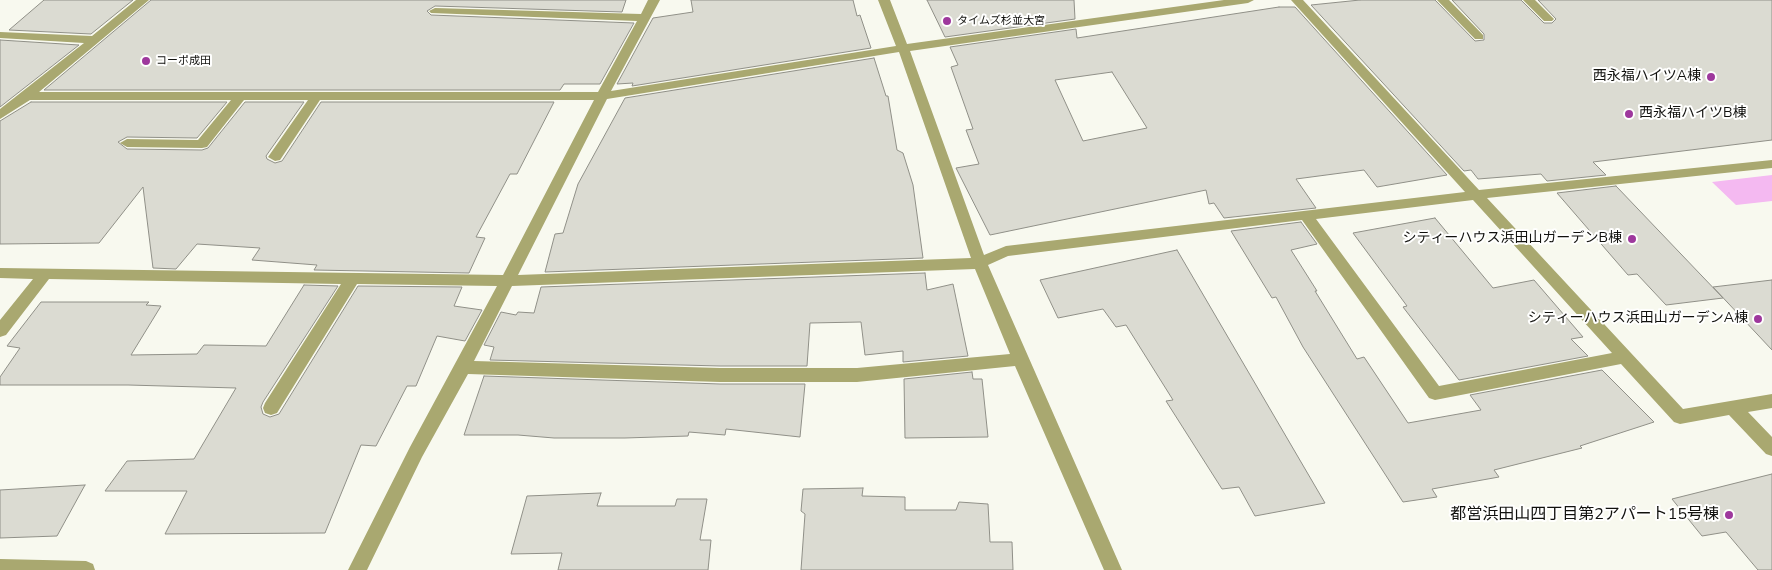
<!DOCTYPE html>
<meta charset="utf-8">
<style>
body{margin:0}
canvas{display:block;background:#f8f9ef}
</style>
<canvas width="1772" height="570"></canvas>
<script>
const ctx = document.querySelector('canvas').getContext('2d');
ctx.lineJoin = 'round';
function paint(path, color) { ctx.fillStyle = color; ctx.fill(path, 'evenodd'); }
const shape = rows => new Path2D(rows.map(r => 'M' + r).join(''));
function stroke(path, color, width, dash) { ctx.strokeStyle = color; ctx.lineWidth = width; ctx.lineCap = dash ? 'butt' : 'round'; ctx.setLineDash(dash || []); ctx.stroke(path); }
function drawText(font, color, halo, rows, align = 'center') {
  ctx.font = font + ' "Nunito Sans","Noto Sans JP",sans-serif'; ctx.lineWidth = 4; ctx.setLineDash([]); ctx.textBaseline = 'middle'; ctx.strokeStyle = halo; ctx.fillStyle = color; for (const [text, x, y, turn = 0] of rows) {
    ctx.save(); ctx.translate(x, y); ctx.rotate((+turn || 0) * Math.PI / 180); ctx.textAlign = isNaN(turn) ? turn : align; if (halo) ctx.strokeText(text, 0, 0); ctx.fillText(text, 0, 0); ctx.restore();
  }
}
const green = shape([
 [1772,175,1772,201,1736,205,1712,182]
]);
const building = shape([
 [44,0,133,0,91,34,9,30,44,0],
 [151,0,626,0,622,12,435,6,427,11,431,15,634,23,600,84,564,84,560,90,44,90,151,0],
 [691,0,853,0,857,16,860,15,871,48,632,86,633,83,617,84,653,18,693,12,691,0],
 [927,0,1074,0,1075,19,945,37,927,0],
 [1360,0,1435,0,1475,41,1484,40,1484,34,1452,0,1521,0,1544,23,1552,23,1556,19,1538,0,1772,0,1772,140,1593,162,1606,175,1547,181,1541,174,1478,179,1471,170,1464,171,1311,5,1360,0],
 [1279,7,1295,7,1447,175,1377,187,1364,170,1296,179,1316,208,1224,218,1214,203,1209,204,1206,190,990,235,956,168,979,164,966,130,973,129,951,67,958,65,950,47,1076,29,1077,38,1279,7],
 [1112,72,1147,128,1083,141,1055,80,1112,72],
 [0,40,79,45,0,107,0,40],
 [874,58,886,96,888,96,897,150,903,153,913,185,923,258,545,272,555,234,563,233,578,184,625,98,874,58],
 [31,102,227,102,197,138,127,137,118,142,127,149,202,150,208,148,245,102,304,102,266,156,267,159,275,163,282,161,321,102,554,102,517,174,510,174,476,237,485,238,469,273,314,270,317,265,252,260,260,248,197,244,176,269,153,268,143,187,99,243,0,244,0,121,31,102],
 [1616,186,1723,298,1666,305,1637,274,1628,275,1557,193,1616,186],
 [1435,218,1493,288,1534,280,1583,337,1571,339,1588,356,1459,380,1403,307,1407,306,1353,233,1435,218],
 [1301,222,1317,244,1291,250,1317,291,1315,291,1357,359,1364,357,1408,423,1481,410,1470,395,1602,370,1654,422,1580,446,1582,448,1494,470,1499,477,1432,489,1437,497,1403,502,1303,347,1276,297,1272,298,1231,231,1301,222],
 [1177,250,1325,503,1255,516,1239,487,1222,489,1166,401,1173,400,1126,325,1116,327,1103,309,1058,318,1040,280,1177,250],
 [925,273,927,290,953,284,968,356,903,362,903,351,865,355,861,322,810,323,807,366,720,366,490,360,494,347,484,345,501,312,516,315,518,312,534,313,541,287,925,273],
 [1772,280,1772,350,1713,287,1772,280],
 [304,285,338,286,263,402,261,407,263,414,270,417,279,414,358,286,462,287,454,306,482,310,465,341,437,336,416,386,407,386,376,446,361,445,325,533,165,534,187,491,105,491,127,461,194,459,236,388,128,385,0,385,0,377,20,348,7,346,41,302,149,302,146,305,161,306,131,355,197,354,204,345,266,346,304,285],
 [972,372,973,379,982,379,988,437,905,438,904,379,972,372],
 [484,376,720,384,805,384,800,437,726,429,725,435,689,432,688,436,625,438,554,438,518,435,464,435,484,376],
 [1772,474,1772,570,1758,570,1726,532,1702,536,1672,499,1772,474],
 [85,485,57,536,0,538,0,490,85,485],
 [863,488,862,496,905,497,905,510,956,510,959,502,988,504,990,542,1012,542,1013,570,801,570,805,514,801,511,803,489,863,488],
 [601,493,597,506,675,506,677,499,707,499,700,540,711,540,708,570,558,570,562,553,511,554,527,496,601,493]
]);
const minor = shape([
 [136,0,149,0,39,92,598,92,637,21,431,13,429,11,435,8,641,14,648,0,660,0,611,91,896,46,878,0,890,0,907,44,1224,0,1254,0,1248,3,910,51,984,255,1006,246,1465,192,1291,0,1303,0,1479,190,1772,160,1772,168,1487,198,1683,409,1772,394,1772,408,1748,412,1772,437,1772,456,1766,454,1729,415,1680,424,1674,422,1621,364,1435,400,1429,398,1302,220,1008,256,988,265,1122,570,1104,570,1015,366,857,382,720,382,468,374,422,457,367,570,348,570,410,447,497,286,357,284,277,413,271,415,265,413,263,408,265,403,341,284,49,279,6,335,0,337,0,320,33,279,0,278,0,268,503,275,594,100,320,100,280,160,275,161,268,157,308,100,244,100,207,147,202,148,127,147,120,143,127,139,198,140,231,100,30,100,0,119,0,109,84,43,0,38,0,32,92,36,136,0],
 [899,52,971,258,518,275,607,99,899,52],
 [1473,200,1612,353,1439,386,1316,219,1473,200],
 [975,269,1010,354,857,368,720,368,474,361,512,286,975,269],
 [1437,0,1449,0,1483,35,1483,39,1475,39,1437,0],
 [1523,0,1535,0,1554,19,1552,21,1544,21,1523,0],
 [0,559,86,561,93,564,95,570,0,570,0,559]
]);
const markers = [
 [947,21,5,"#9e389d"],
 [146,61,5,"#9e389d"],
 [1711,77,5,"#9e389d"],
 [1629,114,5,"#9e389d"],
 [1632,239,5,"#9e389d"],
 [1758,319,5,"#9e389d"],
 [1729,515,5,"#9e389d"]
];
const farPoinames = [
 ["タイムズ杉並大宮",957,21],
 ["コーポ成田",156,61]
];
const poiNames = [
 ["西永福ハイツA棟",1701,77],
 ["西永福ハイツB棟",1639,114,"left"],
 ["シティーハウス浜田山ガーデンB棟",1622,239],
 ["シティーハウス浜田山ガーデンA棟",1748,319]
];
const nearPoinames = [
 ["都営浜田山四丁目第2アパート15号棟",1719,515]
];
paint(green, '#f4b9f1');
paint(building, '#dbdbd2');
stroke(building, '#909088', 1);
paint(minor, '#a9a870');
for (const [x, y, r, color] of markers) { const dot = new Path2D(); dot.arc(x, y, r, 0, 2 * Math.PI); ctx.fillStyle = color; ctx.fill(dot); stroke(dot, '#fffffe', 2); }
drawText('11px', '#11110e', '#fffffe', farPoinames, 'left');
drawText('14px', '#11110e', '#fffffe', poiNames, 'right');
drawText('16px', '#11110e', '#fffffe', nearPoinames, 'right');
</script>
